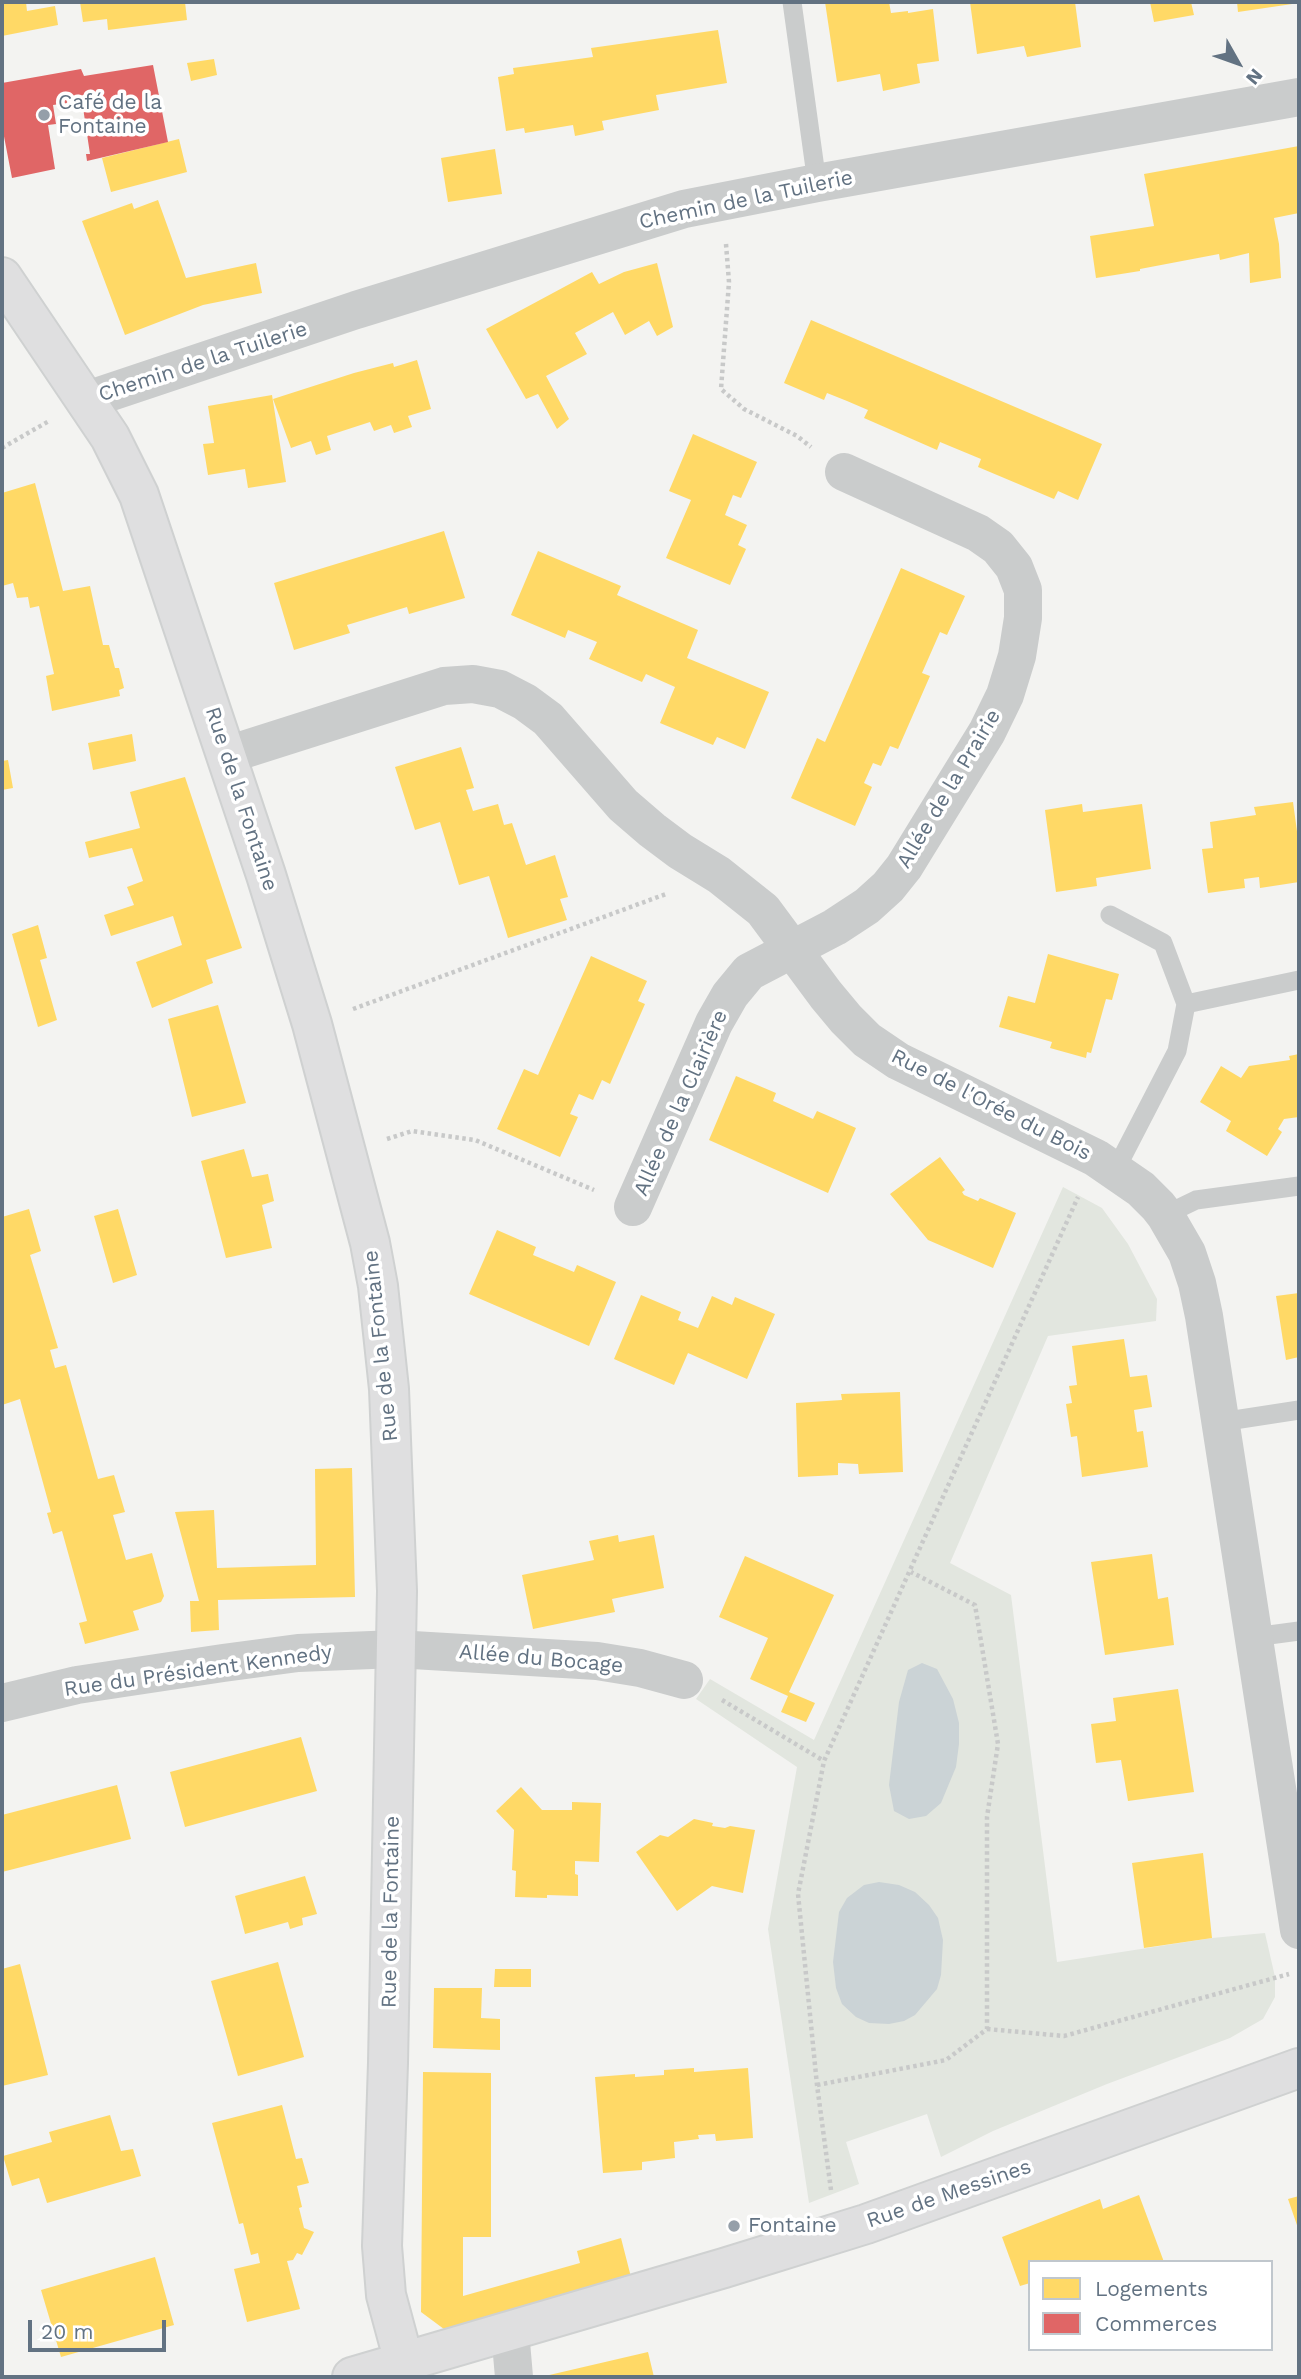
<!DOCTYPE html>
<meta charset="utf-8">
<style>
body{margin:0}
#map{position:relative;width:1301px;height:2379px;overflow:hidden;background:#f3f3f1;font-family:"Work Sans",sans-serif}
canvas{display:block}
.frame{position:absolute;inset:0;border:4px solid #627282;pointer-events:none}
.legend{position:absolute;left:1028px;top:2260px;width:245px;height:91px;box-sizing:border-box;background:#fff;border:2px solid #c0c7cd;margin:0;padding:9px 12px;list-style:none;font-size:21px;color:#627282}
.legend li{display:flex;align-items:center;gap:14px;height:35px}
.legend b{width:35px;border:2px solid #c0c7cd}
.north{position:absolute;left:1203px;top:28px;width:70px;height:70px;-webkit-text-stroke:5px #fff;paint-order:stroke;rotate:130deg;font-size:19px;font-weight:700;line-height:28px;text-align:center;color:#627282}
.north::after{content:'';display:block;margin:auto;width:24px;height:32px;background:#627282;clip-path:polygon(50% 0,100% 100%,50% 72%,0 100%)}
.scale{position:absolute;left:28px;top:2320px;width:138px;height:32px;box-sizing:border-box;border:4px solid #627282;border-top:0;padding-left:9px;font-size:21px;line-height:24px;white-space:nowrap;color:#627282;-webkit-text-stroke:5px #fff;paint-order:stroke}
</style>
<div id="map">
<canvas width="1301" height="2379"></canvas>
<div class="frame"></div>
<ul class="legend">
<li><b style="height:19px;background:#ffd966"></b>Logements</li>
<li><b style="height:19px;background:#e06666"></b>Commerces</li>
</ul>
<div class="north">N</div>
<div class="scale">20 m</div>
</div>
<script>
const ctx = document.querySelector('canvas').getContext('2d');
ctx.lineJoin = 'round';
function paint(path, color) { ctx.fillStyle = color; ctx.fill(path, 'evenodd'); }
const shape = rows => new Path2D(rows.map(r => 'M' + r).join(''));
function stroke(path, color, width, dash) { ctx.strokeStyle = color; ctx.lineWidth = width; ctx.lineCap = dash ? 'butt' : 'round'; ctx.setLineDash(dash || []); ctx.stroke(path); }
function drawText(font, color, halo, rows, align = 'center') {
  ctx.font = font + ' "Work Sans",sans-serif'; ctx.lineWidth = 7; ctx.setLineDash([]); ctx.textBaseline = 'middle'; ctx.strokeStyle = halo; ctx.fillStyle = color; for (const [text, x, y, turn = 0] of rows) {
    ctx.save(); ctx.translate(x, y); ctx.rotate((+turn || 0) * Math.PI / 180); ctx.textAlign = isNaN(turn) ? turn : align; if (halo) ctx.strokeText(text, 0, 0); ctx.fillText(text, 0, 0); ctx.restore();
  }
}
const green = shape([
 [1063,1187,1102,1208,1128,1244,1157,1299,1156,1321,1048,1336,950,1563,1011,1595,1057,1962,1212,1938,1265,1933,1275,1977,1275,1997,1263,2019,1230,2038,1107,2084,993,2131,941,2157,927,2114,846,2142,859,2184,809,2203,768,1929,797,1767,696,1699,710,1679,814,1740]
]);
const water = shape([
 [922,1663,937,1669,953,1699,959,1723,959,1744,956,1767,941,1803,926,1816,909,1819,894,1811,889,1785,899,1702,908,1670],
 [879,1882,899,1885,915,1892,929,1905,938,1918,943,1940,941,1975,937,1989,915,2015,904,2021,889,2024,869,2023,856,2017,842,2004,836,1988,833,1962,839,1912,847,1898,864,1885]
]);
const homes = shape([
 [2,2,26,2,27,11,55,6,58,25,2,36],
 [80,2,185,2,187,20,108,30,107,19,83,22],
 [825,2,889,2,891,13,908,11,908,13,933,9,939,61,917,64,920,83,883,91,880,74,837,82],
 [970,2,1075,2,1081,47,1027,57,1024,46,977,54],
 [1150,2,1191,2,1194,15,1154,22],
 [1237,2,1299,2,1299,3,1238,12],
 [718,30,727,83,656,95,659,110,602,121,604,130,575,136,573,125,525,133,524,128,506,131,498,77,514,74,513,68,593,57,591,48],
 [214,59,217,75,191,81,187,63],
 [179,139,187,172,111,192,102,158],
 [1299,146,1299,213,1274,218,1279,244,1281,278,1250,283,1249,253,1220,260,1219,254,1140,269,1140,271,1096,278,1090,236,1154,226,1144,174],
 [495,149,502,194,448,202,441,158],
 [158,200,186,278,256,263,262,293,203,305,125,335,82,221,132,203,134,209],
 [657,263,673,327,657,336,649,321,625,335,613,312,575,333,587,354,546,376,569,419,557,429,538,394,526,399,486,329,592,272,599,284,624,272],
 [811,320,1102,444,1078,500,1058,491,1054,499,978,467,981,459,940,442,937,450,864,418,868,410,847,401,827,393,824,400,784,383],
 [417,360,431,409,408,416,412,427,394,433,391,425,374,431,370,422,327,436,331,450,316,455,311,441,291,448,273,399,354,373,393,363,394,367],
 [272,395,286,482,248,488,245,469,208,475,203,444,214,443,208,406],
 [693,434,757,462,741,498,733,495,725,515,747,525,738,545,746,549,730,585,666,558,691,500,669,491],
 [35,483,63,591,90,586,103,645,109,645,115,668,119,668,124,688,119,690,120,696,52,711,46,676,54,674,39,606,30,608,28,597,17,598,13,583,2,586,2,493],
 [444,531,465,598,409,614,407,607,347,625,350,633,294,650,274,583],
 [538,551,621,586,617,595,698,630,687,658,769,692,745,749,717,737,713,745,660,723,675,687,646,674,642,682,589,659,597,642,568,630,565,638,511,615],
 [901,568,965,596,947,635,940,632,922,673,930,676,898,749,890,746,881,766,873,763,864,783,872,787,855,826,791,798,817,738,825,742],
 [132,734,136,761,93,770,88,743],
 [461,747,474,788,466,790,473,811,498,804,504,825,512,823,526,865,555,855,568,897,560,899,567,920,508,938,489,876,459,885,440,822,415,830,395,767],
 [8,760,13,788,2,790,2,761],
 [185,777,242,948,206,960,213,983,152,1008,136,962,182,945,173,916,111,936,104,915,134,905,127,887,143,881,132,848,89,858,85,842,140,828,130,792],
 [1293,802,1299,846,1299,882,1260,888,1259,877,1244,879,1245,888,1208,893,1202,849,1213,848,1210,822,1256,815,1254,807],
 [1082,804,1083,812,1142,804,1151,869,1096,878,1097,886,1056,892,1045,810],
 [38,925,47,958,40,960,57,1020,38,1027,12,934],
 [1048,954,1119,974,1112,1000,1106,999,1091,1053,1087,1052,1086,1058,1050,1048,1052,1042,999,1027,1008,996,1035,1003],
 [591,956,647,981,638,1001,645,1004,610,1084,602,1080,593,1100,579,1094,570,1114,578,1117,560,1157,497,1129,524,1069,538,1075],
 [218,1005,246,1103,192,1117,168,1019],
 [1299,1054,1299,1117,1284,1119,1278,1129,1282,1132,1267,1156,1226,1131,1231,1121,1200,1102,1221,1066,1241,1078,1249,1066,1290,1060,1289,1056],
 [736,1076,776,1093,773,1101,813,1119,817,1111,856,1128,828,1193,709,1140],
 [244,1149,252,1177,268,1174,274,1201,262,1205,272,1248,226,1258,201,1161],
 [940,1157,965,1190,962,1192,964,1195,978,1201,980,1198,1016,1213,993,1268,928,1240,890,1194],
 [29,1209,41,1251,30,1255,58,1348,50,1350,55,1368,66,1365,98,1479,114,1475,125,1512,113,1515,126,1560,152,1553,164,1596,161,1602,133,1611,139,1630,85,1644,79,1623,87,1621,62,1531,53,1534,47,1513,51,1512,20,1399,2,1405,2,1217],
 [118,1209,137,1275,113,1283,94,1216],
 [497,1230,536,1247,533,1255,574,1272,577,1265,616,1282,589,1346,469,1294],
 [1299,1293,1299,1357,1286,1360,1276,1296],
 [641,1295,681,1312,678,1320,698,1328,712,1296,732,1305,735,1297,775,1314,747,1379,688,1353,674,1385,614,1359],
 [1124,1339,1130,1377,1147,1375,1152,1407,1134,1410,1137,1432,1143,1431,1148,1467,1082,1477,1077,1436,1071,1437,1066,1404,1072,1403,1069,1386,1077,1385,1072,1346],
 [900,1392,903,1472,859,1474,858,1464,838,1463,838,1475,798,1477,796,1403,842,1400,841,1394],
 [352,1468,355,1597,218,1600,219,1630,191,1632,190,1601,199,1601,175,1512,214,1510,217,1568,316,1565,315,1469],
 [618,1535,619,1542,654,1535,664,1588,612,1599,615,1612,533,1629,522,1575,594,1560,589,1541],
 [1152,1554,1158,1599,1168,1597,1174,1645,1105,1655,1091,1562],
 [745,1556,834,1595,789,1692,815,1703,806,1722,781,1712,788,1696,750,1679,768,1638,719,1617],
 [1178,1689,1194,1792,1128,1801,1121,1760,1096,1763,1091,1724,1116,1721,1113,1698],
 [301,1737,317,1791,185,1827,170,1772],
 [117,1785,131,1839,2,1872,2,1815],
 [521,1787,542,1810,572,1810,572,1802,601,1803,599,1862,575,1861,575,1874,578,1875,578,1896,547,1895,547,1898,515,1897,516,1871,512,1870,514,1830,496,1811],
 [694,1819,713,1823,712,1826,725,1828,730,1826,755,1830,743,1893,712,1886,677,1911,636,1852,660,1835,668,1837],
 [1203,1853,1212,1938,1144,1948,1132,1863],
 [305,1876,317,1914,302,1918,303,1925,290,1929,288,1922,245,1934,235,1896],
 [278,1962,304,2057,238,2076,211,1981],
 [20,1964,48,2075,2,2086,2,1969],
 [495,1969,531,1969,531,1987,494,1987],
 [434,1988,482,1988,481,2018,500,2019,500,2050,433,2048],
 [694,2068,694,2072,748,2068,753,2138,716,2141,715,2134,698,2135,699,2139,674,2142,675,2158,642,2162,642,2170,603,2173,595,2077,635,2074,635,2077,664,2075,664,2070],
 [423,2072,491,2073,491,2237,463,2237,463,2296,580,2263,577,2251,621,2238,632,2281,452,2335,421,2312],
 [282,2105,296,2159,302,2158,309,2183,297,2186,302,2207,299,2208,304,2228,314,2232,302,2255,297,2253,293,2260,287,2261,300,2309,247,2322,234,2269,260,2263,258,2253,251,2255,243,2223,239,2224,212,2123],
 [110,2115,121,2151,133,2149,141,2176,47,2203,39,2178,12,2186,3,2156,52,2142,49,2132],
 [1139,2195,1164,2262,1030,2262,1030,2283,1020,2286,1002,2237,1100,2199,1103,2209],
 [1299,2196,1299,2231,1288,2199],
 [155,2257,174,2325,61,2357,41,2290],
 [648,2352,654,2377,546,2377,545,2376]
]);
const shops = shape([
 [153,65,168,142,87,161,86,154,90,154,82,101,53,105,56,124,48,125,55,169,12,178,2,126,2,83,81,69,84,76]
]);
const path = shape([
 [726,244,729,282,721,389,744,409,797,436,811,447],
 [2,448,49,421],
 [353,1009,666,894],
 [387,1139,412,1131,475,1140,594,1190],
 [722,1700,824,1761],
 [987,2029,1064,2036,1289,1974],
 [817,2085,946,2060,987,2029,987,1817,998,1744,975,1605,911,1572],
 [831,2190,817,2085,798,1894,824,1761,1078,1197]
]);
const lane = shape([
 [792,2,817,183],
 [1110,915,1163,943,1186,1004],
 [1115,1171,1177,1051,1186,1004,1299,980],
 [1165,1215,1196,1200,1299,1186],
 [1221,1422,1299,1410],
 [1254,1637,1299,1631]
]);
const street = shape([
 [87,400,356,310,684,209,817,183,1299,97],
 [227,755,444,686,473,684,500,689,525,702,548,719,623,805,652,830,680,851,719,875,763,910,826,995,846,1019,867,1040,898,1061,1096,1158,1141,1189,1158,1206,1165,1215,1187,1253,1197,1283,1204,1316,1299,1930],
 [633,1207,714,1023,730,995,749,972,835,927,867,906,888,887,904,867,987,732,1005,695,1017,656,1023,618,1023,590,1014,567,998,547,978,533,844,472],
 [2,1703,77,1685,223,1663,298,1653,396,1649,597,1661,640,1668,684,1680],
 [510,2331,514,2377]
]);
const secondary = shape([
 [2,277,110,437,139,495,266,875,312,1024,370,1243,378,1286,389,1389,397,1591,388,2063,382,2246,386,2295,404,2362],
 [352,2377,724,2268,866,2224,1299,2068]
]);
const markers = [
 [44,115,7,"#959fa9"],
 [734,2226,7,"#959fa9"]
];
const poiNames = [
 ["Café de la",58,103],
 ["Fontaine",58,127],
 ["Fontaine",748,2226]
];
const streetNames = [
 ["Chemin de la Tuilerie",746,200,-12],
 ["Chemin de la Tuilerie",203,362,-18],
 ["Allée de la Prairie",949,789,-59],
 ["Rue de la Fontaine",241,799,72],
 ["Allée de la Clairière",681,1103,-66],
 ["Rue de l'Orée du Bois",991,1105,27],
 ["Rue de la Fontaine",381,1346,-96],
 ["Allée du Bocage",541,1659,5],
 ["Rue du Président Kennedy",198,1671,-8],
 ["Rue de la Fontaine",391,1912,-89],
 ["Rue de Messines",949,2194,-19]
];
paint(green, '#e2e6df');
paint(water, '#cbd3d6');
paint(homes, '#ffd966');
paint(shops, '#e06666');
stroke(secondary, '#cfd1d1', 42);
stroke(path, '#c8c9c9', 4.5, [3.5, 3.5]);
stroke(lane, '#cacccc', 19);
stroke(street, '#cacccc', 38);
stroke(secondary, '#dfdfe0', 38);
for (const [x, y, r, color] of markers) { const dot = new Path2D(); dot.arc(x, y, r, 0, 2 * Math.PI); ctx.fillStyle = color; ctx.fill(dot); stroke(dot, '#fff', 2.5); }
drawText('21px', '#627282', '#fff', poiNames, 'left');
drawText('21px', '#627282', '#fff', streetNames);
</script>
